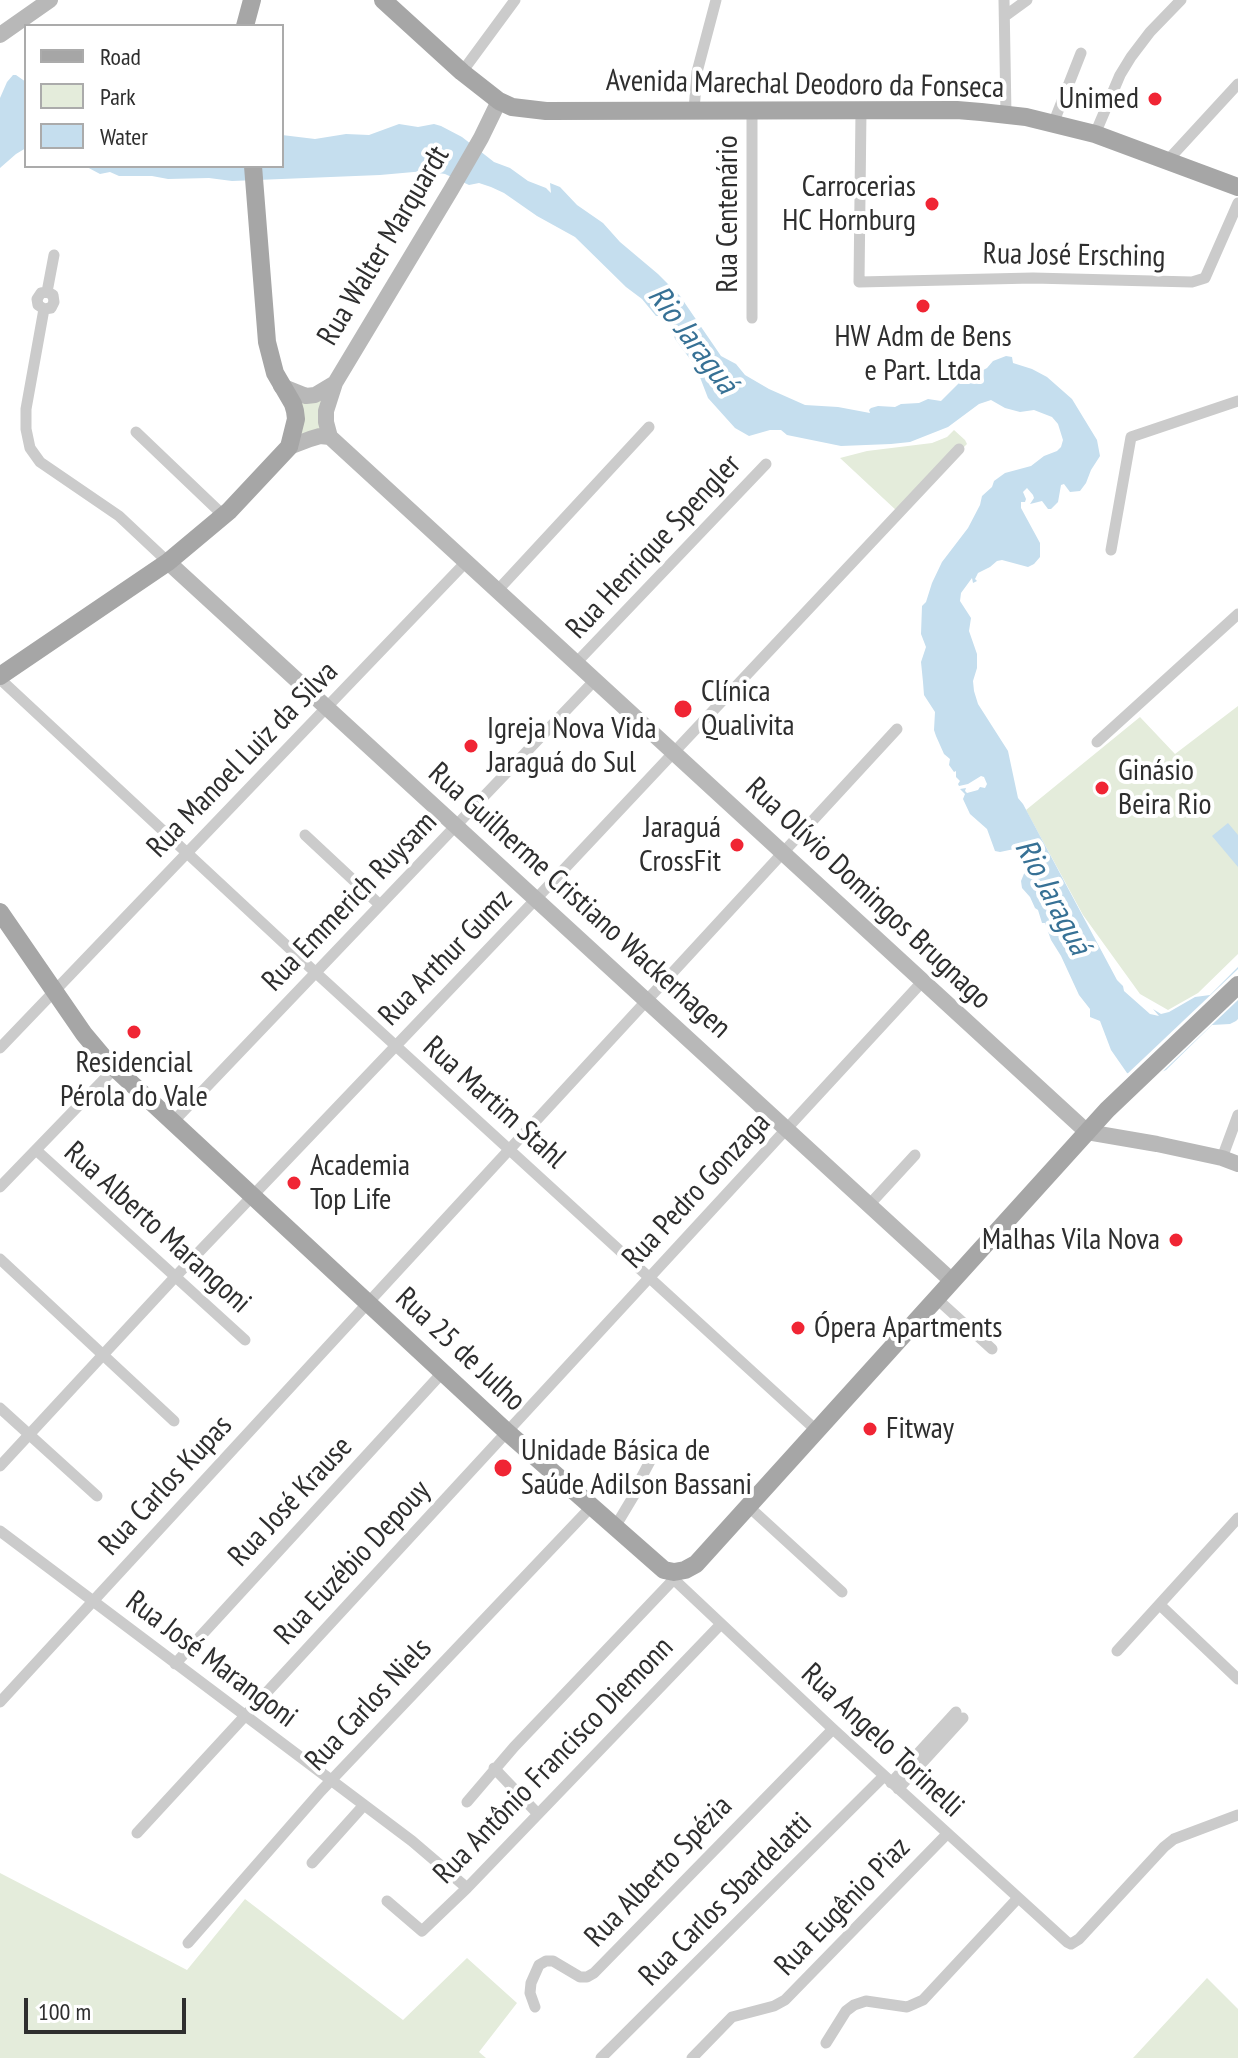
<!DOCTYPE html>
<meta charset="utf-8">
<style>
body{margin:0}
#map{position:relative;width:1238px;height:2058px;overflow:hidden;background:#fff;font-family:"PT Sans Narrow",sans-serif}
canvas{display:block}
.legend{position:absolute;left:24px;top:24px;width:260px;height:144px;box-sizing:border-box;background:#fff;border:2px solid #ababab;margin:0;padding:10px 14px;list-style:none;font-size:24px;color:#2e2e2e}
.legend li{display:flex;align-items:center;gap:16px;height:40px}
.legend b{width:40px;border:2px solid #ababab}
.scale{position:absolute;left:24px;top:1998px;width:162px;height:36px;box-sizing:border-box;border:4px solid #2e2e2e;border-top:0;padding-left:10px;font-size:24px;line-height:28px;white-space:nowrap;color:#2e2e2e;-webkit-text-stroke:6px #fff;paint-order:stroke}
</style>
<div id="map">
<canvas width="1238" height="2058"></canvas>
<ul class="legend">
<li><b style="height:10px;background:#a6a6a6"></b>Road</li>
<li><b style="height:22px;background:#e4ecdb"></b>Park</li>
<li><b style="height:22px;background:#c5deee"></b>Water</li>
</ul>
<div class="scale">100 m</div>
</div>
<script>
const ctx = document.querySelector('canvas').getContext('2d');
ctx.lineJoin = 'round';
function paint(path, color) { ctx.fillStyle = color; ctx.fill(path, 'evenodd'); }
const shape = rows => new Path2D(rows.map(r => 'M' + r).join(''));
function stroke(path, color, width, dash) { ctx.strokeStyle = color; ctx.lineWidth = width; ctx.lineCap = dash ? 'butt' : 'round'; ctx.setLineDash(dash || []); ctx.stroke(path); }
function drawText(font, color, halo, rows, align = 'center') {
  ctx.font = font + ' "PT Sans Narrow",sans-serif'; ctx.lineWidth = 8; ctx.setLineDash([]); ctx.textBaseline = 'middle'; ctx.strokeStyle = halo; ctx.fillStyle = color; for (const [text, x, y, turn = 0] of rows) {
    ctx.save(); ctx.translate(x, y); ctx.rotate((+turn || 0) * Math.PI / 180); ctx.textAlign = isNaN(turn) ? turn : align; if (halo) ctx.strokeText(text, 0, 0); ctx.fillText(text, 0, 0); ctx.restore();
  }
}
const green = shape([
 [327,394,325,433,298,440,301,399],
 [954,430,965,440,967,444,898,512,840,458,867,451,932,443,947,437],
 [1238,706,1238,954,1198,993,1168,1010,1140,994,1083,915,1026,810,1140,717,1175,754],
 [0,1873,187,1970,245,1899,403,2020,467,1958,517,2003,479,2052,486,2058,0,2058],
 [1207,1978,1238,2009,1238,2058,1133,2058]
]);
const water = shape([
 [13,75,16,75,26,82,26,148,16,154,0,168,0,98,7,82],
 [399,124,418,127,434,124,441,126,462,137,494,162,510,168,528,181,546,188,551,193,550,183,560,187,577,205,603,223,620,242,658,274,680,296,721,356,736,364,745,375,769,389,805,405,838,407,870,413,869,410,871,408,878,406,895,407,901,404,919,403,928,399,941,401,959,383,987,368,993,361,1006,356,1012,357,1013,363,1032,369,1047,377,1072,399,1097,440,1100,456,1091,470,1086,483,1080,491,1070,492,1064,484,1061,485,1058,502,1051,509,1048,509,1042,501,1030,504,1034,498,1033,495,1027,488,1023,492,1026,499,1025,502,1021,502,1021,508,1040,543,1040,557,1034,564,1028,567,1002,560,997,561,990,567,978,573,975,579,977,581,973,583,972,578,961,593,960,601,971,618,969,631,977,654,977,668,973,681,974,691,978,704,1008,751,1018,798,1023,804,1117,980,1123,986,1124,991,1150,1014,1159,1016,1153,1009,1161,1014,1169,1012,1195,997,1210,995,1238,967,1238,1019,1236,1021,1230,1024,1212,1025,1166,1070,1147,1078,1132,1076,1127,1073,1111,1050,1100,1021,1090,1017,1090,1009,1079,995,1061,956,1051,940,1045,923,1042,923,1038,910,1035,908,1030,897,1022,888,1021,881,1028,864,1027,857,1019,848,1000,852,995,851,987,829,970,814,963,799,965,794,960,789,966,788,965,791,967,793,978,790,980,787,985,788,987,784,984,777,981,776,968,784,959,786,958,784,960,781,956,777,956,771,954,772,949,765,950,759,944,754,936,736,934,730,935,712,924,695,923,682,921,662,926,647,921,634,922,606,926,602,932,583,942,562,968,528,980,505,982,496,992,487,994,481,1005,473,1031,466,1044,456,1057,451,1061,447,1063,440,1058,424,1052,417,1034,410,1020,412,1005,408,991,400,979,404,948,427,910,442,891,444,841,446,787,435,781,430,770,430,749,436,735,428,708,398,696,367,675,339,669,321,662,315,661,310,655,311,658,314,658,316,656,316,642,299,626,287,575,237,537,216,504,193,491,187,479,183,469,185,445,174,425,171,380,175,232,181,209,178,168,179,152,176,119,176,110,172,100,174,85,166,282,166,282,135,315,139,346,134,369,135],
 [1228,823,1238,835,1238,867,1212,836]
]);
const pier = shape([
 [1238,969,1238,1000,1155,1079,1148,1082,1130,1080,1125,1076]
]);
const street = shape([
 [1004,0,1006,114],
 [1005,16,1027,0],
 [462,72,515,0],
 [694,110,697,72,716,0],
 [861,111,859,282,1033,278,1192,282,1205,278,1238,203],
 [1053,124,1081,53],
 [1095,134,1120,75,1131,57,1150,32,1181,0],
 [1168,160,1238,84],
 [47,292,53,295,54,302,51,308,44,309,38,305,37,299,41,293,47,292,54,255],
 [44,309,26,409,26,429,30,448,40,462,119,516,168,562],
 [752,318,752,110],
 [136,432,224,516],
 [1111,550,1131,437,1238,401],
 [497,591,649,427],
 [576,663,766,464],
 [0,679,315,972,816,1430],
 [1097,742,1238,614],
 [305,835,380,905],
 [0,1048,466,562],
 [173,1122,595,680],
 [36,1150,245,1340],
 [1222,1158,1238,1115],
 [0,1187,115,1068],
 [869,1205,915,1155],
 [0,1259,174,1421],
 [936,1298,992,1349],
 [0,1408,97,1496],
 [0,1466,176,1276,536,899,959,449],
 [748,1506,842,1592],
 [615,1527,639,1487,640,1480,656,1450],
 [0,1531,412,1841,467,1888],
 [665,1571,833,1729,1067,1942,1071,1944,1079,1939,1164,1847,1174,1839,1238,1815],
 [1160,1605,1238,1679],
 [1117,1651,1238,1518],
 [175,1664,442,1373],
 [0,1702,897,729],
 [494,1768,538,1814],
 [891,1783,956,1712],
 [898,1789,963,1718],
 [467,1802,514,1747,674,1579],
 [137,1833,922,982],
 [312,1863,364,1805],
 [387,1901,422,1931,467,1888,721,1624],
 [188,1943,321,1791,591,1507],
 [535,2007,530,1993,531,1983,539,1965,546,1961,553,1961,580,1977,587,1977,594,1973,833,1729],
 [826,2043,846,2011,854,2005,866,2001,907,2007,923,2000,1018,1898],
 [601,2058,884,1776],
 [692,2058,732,2017,774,2006,785,2000,947,1834]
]);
const secondary = shape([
 [0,35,50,0],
 [281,386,306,396,315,395,335,383],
 [330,437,1087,1132,1157,1144,1222,1158,1238,1164],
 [330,437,326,422,326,411,335,383,451,190,481,138,499,101],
 [289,447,310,439,320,436,330,437],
 [168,562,952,1281]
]);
const primary = shape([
 [383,0,462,72,499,101,512,107,546,111,957,110,981,112,1026,117,1095,134,1238,187],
 [245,26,252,0],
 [0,676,168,562,229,511,289,447,296,419,295,411,293,404,275,373,267,342,253,166],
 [0,912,84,1034,105,1059,507,1432,664,1570,674,1572,685,1570,696,1564,1107,1110,1238,985]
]);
const markers = [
 [1155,99,8,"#f02534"],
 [932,204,8,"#f02534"],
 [923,306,8,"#f02534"],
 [683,709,10,"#f02534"],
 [471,746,8,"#f02534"],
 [1102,788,8,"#f02534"],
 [737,845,8,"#f02534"],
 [134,1032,8,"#f02534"],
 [294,1183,8,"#f02534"],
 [1176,1240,8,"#f02534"],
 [798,1328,8,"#f02534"],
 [870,1429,8,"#f02534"],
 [503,1468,10,"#f02534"]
];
const streetNames = [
 ["Avenida Marechal Deodoro da Fonseca",805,85,1],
 ["Rua Centenário",728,214,-90],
 ["Rua Walter Marquardt",384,246,-59],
 ["Rua José Ersching",1074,256,1],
 ["Rua Henrique Spengler",654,547,-47],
 ["Rua Manoel Luiz da Silva",243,760,-46],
 ["Rua Olívio Domingos Brugnago",868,894,43],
 ["Rua Guilherme Cristiano Wackerhagen",579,901,42],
 ["Rua Emmerich Ruysam",350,902,-46],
 ["Rua Arthur Gumz",446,958,-46],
 ["Rua Martim Stahl",494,1103,42],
 ["Rua Pedro Gonzaga",697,1191,-47],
 ["Rua Alberto Marangoni",157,1228,42],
 ["Rua 25 de Julho",460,1350,43],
 ["Rua Carlos Kupas",166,1486,-47],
 ["Rua José Krause",291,1502,-47],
 ["Rua Euzébio Depouy",353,1563,-47],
 ["Rua José Marangoni",211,1660,37],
 ["Rua Carlos Niels",369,1705,-47],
 ["Rua Angelo Torinelli",882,1741,43],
 ["Rua Antônio Francisco Diemonn",554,1761,-46],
 ["Rua Alberto Spézia",659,1872,-46],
 ["Rua Carlos Sbardelatti",726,1900,-45],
 ["Rua Eugênio Piaz",843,1907,-46]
];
const poiNames = [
 ["Unimed",1139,99,"right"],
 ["Carrocerias",916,187,"right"],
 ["HC Hornburg",916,221,"right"],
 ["HW Adm de Bens",923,337,"center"],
 ["e Part. Ltda",923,371,"center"],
 ["Clínica",701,692],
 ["Qualivita",701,726],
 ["Igreja Nova Vida",487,729],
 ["Jaraguá do Sul",487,763],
 ["Ginásio",1118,771],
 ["Beira Rio",1118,805],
 ["Jaraguá",721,828,"right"],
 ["CrossFit",721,862,"right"],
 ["Residencial",134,1063,"center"],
 ["Pérola do Vale",134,1097,"center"],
 ["Academia",310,1166],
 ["Top Life",310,1200],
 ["Malhas Vila Nova",1160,1240,"right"],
 ["Ópera Apartments",814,1328],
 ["Fitway",886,1429],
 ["Unidade Básica de",521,1451],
 ["Saúde Adilson Bassani",521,1485]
];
const waterNames = [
 ["Rio Jaraguá",692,340,53],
 ["Rio Jaraguá",1052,897,62]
];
paint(green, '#e4ecdb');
paint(water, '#c5deee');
paint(pier, '#fff');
stroke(street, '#cbcbcb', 11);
stroke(secondary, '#b8b8b8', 16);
stroke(primary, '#a6a6a6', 18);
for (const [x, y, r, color] of markers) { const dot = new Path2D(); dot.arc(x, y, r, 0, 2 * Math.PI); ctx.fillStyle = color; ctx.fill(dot); stroke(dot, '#fff', 3); }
drawText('30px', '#2e2e2e', '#fff', streetNames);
drawText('30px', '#2e2e2e', '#fff', poiNames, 'left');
drawText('italic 32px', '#377195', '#fff', waterNames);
</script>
